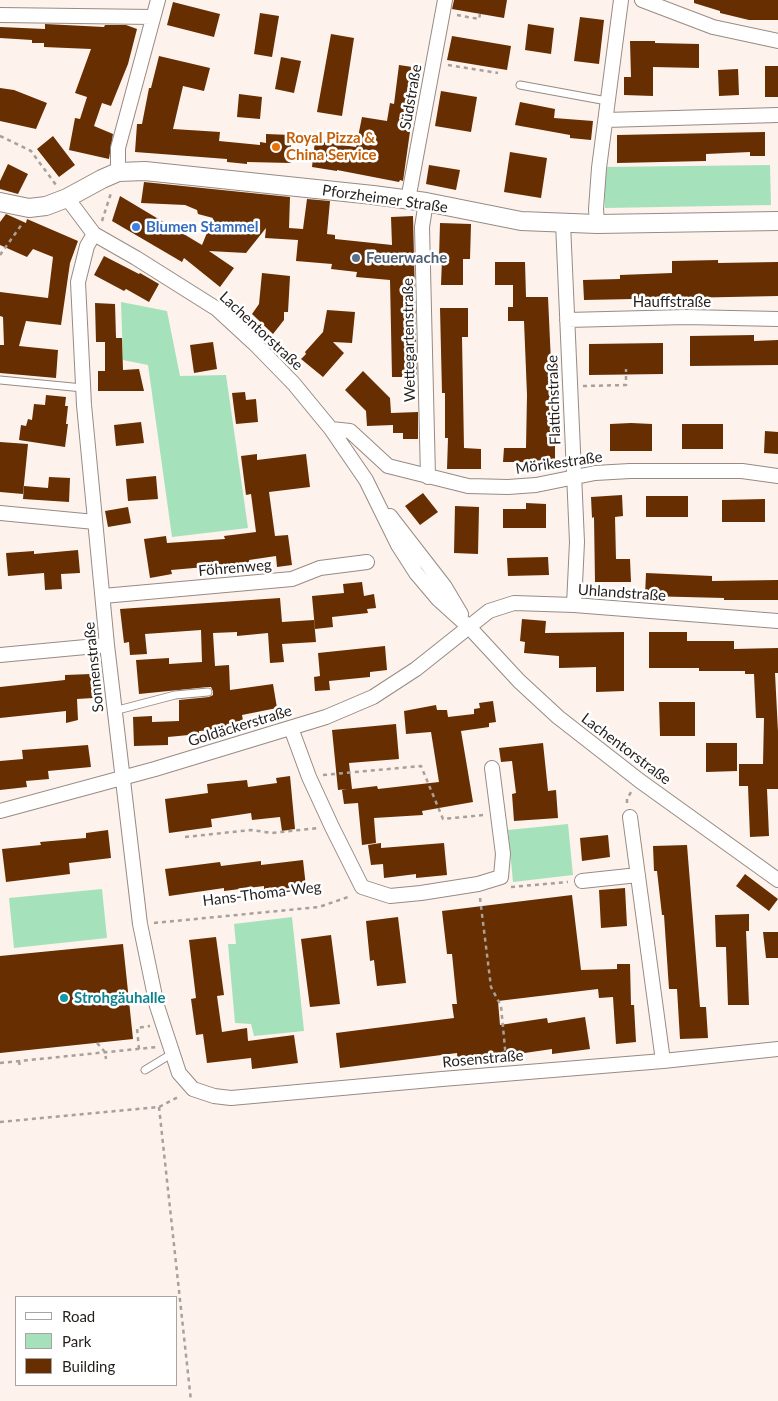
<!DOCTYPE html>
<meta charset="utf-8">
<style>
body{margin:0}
#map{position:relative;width:778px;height:1401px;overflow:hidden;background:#fdf2ec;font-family:Lato,sans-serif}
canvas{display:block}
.legend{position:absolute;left:15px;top:1296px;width:162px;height:90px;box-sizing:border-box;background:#fff;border:1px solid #a7a5a4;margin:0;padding:6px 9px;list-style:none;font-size:15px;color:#241f1c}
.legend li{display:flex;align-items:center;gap:10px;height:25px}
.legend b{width:25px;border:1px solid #a7a5a4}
</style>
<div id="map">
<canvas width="778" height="1401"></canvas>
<ul class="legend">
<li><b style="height:6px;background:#fff"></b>Road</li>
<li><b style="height:14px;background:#a5e2bc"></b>Park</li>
<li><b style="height:14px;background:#662e01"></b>Building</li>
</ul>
</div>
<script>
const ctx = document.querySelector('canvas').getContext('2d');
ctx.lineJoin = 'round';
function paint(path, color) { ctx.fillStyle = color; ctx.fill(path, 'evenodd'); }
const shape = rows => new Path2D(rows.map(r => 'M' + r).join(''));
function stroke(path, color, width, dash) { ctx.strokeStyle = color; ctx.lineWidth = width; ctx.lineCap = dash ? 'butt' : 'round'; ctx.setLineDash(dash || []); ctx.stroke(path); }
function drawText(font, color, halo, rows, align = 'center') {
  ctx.font = font + ' Lato,sans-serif'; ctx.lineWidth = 5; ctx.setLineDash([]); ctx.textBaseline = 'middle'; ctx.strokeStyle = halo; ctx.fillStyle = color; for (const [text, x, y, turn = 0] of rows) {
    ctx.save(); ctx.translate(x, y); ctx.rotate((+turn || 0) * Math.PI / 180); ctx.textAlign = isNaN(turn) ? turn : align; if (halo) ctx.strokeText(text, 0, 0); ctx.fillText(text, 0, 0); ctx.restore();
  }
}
const green = shape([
 [770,165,771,205,605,208,604,167],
 [121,302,167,311,180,376,226,375,248,528,172,537,148,365,123,360],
 [568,824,573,875,513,882,508,830],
 [102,889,107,938,14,948,9,898],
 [292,917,304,1031,254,1036,251,1024,235,1023,228,944,236,944,234,924]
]);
const building = shape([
 [454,0,507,0,504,18,452,9],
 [694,0,778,0,778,20,749,20,720,13,720,11,694,3],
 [173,2,220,14,214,37,167,25],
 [260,13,279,16,272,57,254,54],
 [580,17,604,20,599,64,574,61],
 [45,24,104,27,105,25,126,25,137,29,128,64,111,106,102,103,94,126,113,134,109,159,69,150,75,118,80,119,87,97,75,93,91,49,44,47,44,43,32,43,32,40,0,38,0,27,45,29],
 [528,24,554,28,551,54,525,50],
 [331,34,354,38,342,116,317,112],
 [452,36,511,46,507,70,447,60],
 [630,41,655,41,655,43,699,44,699,68,653,67,653,96,624,95,624,77,631,77],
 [159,56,210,68,204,91,183,86,173,129,220,132,219,141,260,145,260,142,266,143,266,134,291,135,291,163,247,162,247,164,227,162,227,159,135,152,137,124,142,124,149,88,151,88],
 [281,57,301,61,294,93,275,89],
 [399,65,419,68,403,181,400,180,399,182,337,170,337,171,312,167,315,141,356,147,362,117,387,121,390,103,394,104],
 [765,66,778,66,778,97,765,97],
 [738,69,739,95,719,96,718,70],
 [0,88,14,90,47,103,36,129,0,121],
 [441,91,477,97,471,132,435,126],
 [239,94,262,97,260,119,237,117],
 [520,102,555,109,554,118,593,121,591,140,570,138,570,135,515,125],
 [765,132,765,156,750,156,750,152,706,154,706,161,617,163,617,135],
 [53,136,75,165,59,177,37,149],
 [510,152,547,158,541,198,504,192],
 [8,164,28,174,18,194,0,189,0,181],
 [429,165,460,170,456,190,426,184],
 [144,182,290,197,289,228,303,229,307,199,330,201,327,234,335,235,335,239,392,245,391,217,413,216,417,377,392,377,390,280,356,277,357,272,331,269,332,264,296,261,298,240,265,238,266,228,246,253,209,251,234,268,220,287,184,258,182,262,112,221,120,196,202,245,213,218,198,214,197,210,185,205,141,203],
 [6,214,26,223,27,219,78,241,70,263,61,325,26,321,19,346,58,350,56,378,0,373,0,345,4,345,3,317,0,316,0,292,48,298,53,257,33,249,27,257,0,245,0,222],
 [440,223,471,224,470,259,463,259,463,285,441,285,442,259,439,259],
 [104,256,139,274,140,273,159,284,149,302,126,289,124,291,94,275],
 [718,260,718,263,778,262,778,296,584,300,583,280,620,279,620,275,672,273,672,261],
 [495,262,525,262,526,297,548,297,553,407,555,407,555,462,503,462,504,448,526,448,527,395,524,321,508,321,508,307,513,307,513,285,495,285],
 [262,273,290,276,288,312,284,312,284,320,273,334,252,314,259,304],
 [95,303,115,304,116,338,122,338,123,370,139,369,144,391,98,391,98,371,105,371,105,342,96,342],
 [440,308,468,308,468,337,462,337,464,448,481,449,481,469,447,469,448,438,445,438,445,393,442,393],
 [327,310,355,312,352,343,333,342,344,353,323,377,301,359,306,354,305,352,323,332],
 [754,335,754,341,778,340,778,365,690,366,690,336],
 [213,342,217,369,194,373,190,345],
 [663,343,663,374,589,375,589,344],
 [363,371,390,398,391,413,418,412,418,439,403,439,403,433,393,433,393,425,367,426,366,411,345,390],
 [245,392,246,400,256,399,258,422,236,424,232,393],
 [46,395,66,397,65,406,68,406,66,424,68,424,65,447,19,440,21,425,26,426,28,419,32,420,34,404,45,405],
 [141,422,144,443,116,446,114,425],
 [631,423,652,424,652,451,610,451,610,424],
 [682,424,723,424,723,449,682,449],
 [765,431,778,432,778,454,764,453],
 [0,442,28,444,23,494,0,492],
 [257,454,257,460,306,454,310,487,269,492,275,536,288,535,292,565,277,567,276,556,249,560,250,567,228,570,228,565,171,570,172,574,150,578,144,539,166,536,167,543,225,539,224,536,256,532,251,494,246,495,241,456],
 [156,476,158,499,128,501,126,479],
 [49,477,70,478,69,502,23,499,24,486,48,488],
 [423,493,438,512,420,525,405,506],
 [622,495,623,516,615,517,616,559,630,559,631,582,595,582,594,517,592,518,591,497],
 [646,496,688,496,688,517,646,517],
 [765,499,765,522,722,522,722,500],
 [526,503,546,504,546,528,503,528,503,509,526,509],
 [455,506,479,507,478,554,454,553],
 [128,507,131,523,108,527,105,511],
 [78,550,80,573,61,574,62,589,45,590,44,573,8,576,6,553,34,551,34,554],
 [548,557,549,575,508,576,507,558],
 [646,573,712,576,712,581,778,580,778,600,724,600,724,598,645,596],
 [362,582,364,596,374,594,376,608,367,609,368,613,332,617,333,627,315,629,312,596,344,593,343,584],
 [280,598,282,622,314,620,316,642,282,644,284,662,270,663,268,633,237,636,237,632,213,633,215,666,229,665,230,690,273,684,277,708,242,715,243,721,227,724,228,727,213,728,213,730,199,731,199,734,168,737,168,745,134,746,133,717,152,716,152,722,179,721,179,700,209,697,213,695,213,691,211,687,208,687,139,694,136,660,169,658,169,664,202,662,201,630,145,634,147,654,130,655,129,642,124,643,120,609],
 [522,619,546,621,545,633,624,632,624,691,596,692,596,667,559,668,559,656,524,653,525,642,520,641],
 [649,632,687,632,687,641,734,641,734,649,778,648,778,673,775,673,778,732,778,789,767,789,769,836,750,837,748,786,739,786,739,764,763,764,764,718,756,718,754,674,745,674,745,671,699,671,699,668,649,668],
 [385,646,387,670,370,672,370,677,329,681,330,690,315,691,314,677,320,676,318,653],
 [91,674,93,698,77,699,78,720,66,723,66,711,0,718,0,687,65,680,65,675],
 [493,701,496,722,489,723,489,727,461,731,473,802,422,811,423,815,374,818,376,843,362,845,358,803,344,804,342,790,347,789,338,790,332,730,396,724,399,759,349,763,352,789,377,786,378,789,439,782,431,732,406,734,404,711,436,705,437,710,447,710,448,717,474,714,474,709,480,708,479,703],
 [659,702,695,702,695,736,660,736],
 [543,743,548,791,556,790,558,818,514,821,512,794,516,793,512,761,501,762,499,748],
 [706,743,737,743,737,771,706,772],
 [88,745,91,767,48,771,49,779,26,781,27,787,0,790,0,761,23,759,22,750],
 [290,776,295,829,282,831,280,817,252,820,251,813,211,819,212,827,169,833,165,799,208,793,207,784,247,780,248,787,277,783,276,778],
 [108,830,111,858,69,863,70,874,6,882,2,849,41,845,40,842,86,838,86,833],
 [608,835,610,857,582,861,580,838],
 [381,843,381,848,444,843,447,875,416,878,416,874,384,878,383,864,371,865,368,845],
 [687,845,700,1007,706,1007,708,1038,680,1039,677,989,669,989,664,915,662,915,657,871,654,871,653,846],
 [303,860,306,887,264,892,264,886,224,891,224,888,169,896,165,869,220,862,221,866,261,861,261,865],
 [745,874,778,899,769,911,736,886],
 [625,888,627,926,601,928,599,890],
 [572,895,581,970,617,969,617,964,630,964,631,1005,634,1005,636,1042,616,1044,613,997,599,998,598,989,498,1001,500,1025,547,1018,548,1023,585,1017,590,1049,552,1054,552,1049,504,1056,504,1063,472,1065,472,1066,458,1067,457,1053,340,1068,336,1033,454,1018,452,1004,457,1004,452,954,447,954,442,911],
 [749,914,749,931,746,931,749,1005,728,1005,726,947,716,947,715,915],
 [398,917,406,983,377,986,374,960,370,961,366,921],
 [763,932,778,932,778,958,766,958],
 [331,935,340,1004,310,1007,301,939],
 [216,937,224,995,217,996,222,1032,247,1028,248,1041,294,1035,298,1063,252,1069,251,1058,207,1063,203,1034,196,1035,191,999,196,998,189,940],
 [123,944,133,1039,0,1053,0,956]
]);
const path = shape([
 [457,15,479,19,480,14],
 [448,65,498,73],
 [0,136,31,151,56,185],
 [102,221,111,193],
 [0,255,22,224],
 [583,386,626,385,626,369],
 [323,775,421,766,443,819,484,815],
 [627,803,627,799,631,792],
 [185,837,251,830,272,833,318,828],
 [511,887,568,882],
 [480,898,491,987,501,1006,506,1059],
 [154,923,319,907,351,896],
 [97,1043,105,1052,106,1059],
 [139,1049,137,1028,150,1026],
 [19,1061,20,1068],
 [0,1063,157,1047],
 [159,1107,191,1401],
 [0,1122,159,1107,180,1096]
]);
const service = shape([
 [520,85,607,101],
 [0,380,83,388],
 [114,711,175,695,208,692],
 [145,1070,173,1053]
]);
const minor = shape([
 [642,0,713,27,778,41],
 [0,15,153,17],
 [606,120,778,115],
 [118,172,118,148,158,0],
 [67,198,94,234,136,258,217,309,255,344,294,384,331,429,366,480,398,545,416,573,438,599,469,627,519,681,558,717,640,781,778,880],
 [408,200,445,0],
 [426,202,422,227,428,477],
 [563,223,577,542,574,605],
 [597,224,596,209,599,168,621,0],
 [94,234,87,246,78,282,84,405,107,645,140,924,157,1006,179,1073,193,1089,214,1096,231,1098,442,1079,663,1061,778,1049],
 [567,320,686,317,778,319],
 [331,429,350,431,388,466,468,486,508,487,536,485,595,473,630,471,742,471,778,476],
 [0,513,95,522],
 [390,516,445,587,461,614],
 [103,596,292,579,320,568,367,562],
 [0,655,107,645],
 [291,728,309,777,332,827,362,887,390,896,421,893,478,884,501,877,503,854,492,768],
 [0,811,155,769,326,717,373,697,416,669,489,611,514,603,574,605,778,621],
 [630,817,663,1061],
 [582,881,638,875]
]);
const tertiary = shape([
 [0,202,29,208,46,206,67,198,102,179,118,172,145,171,373,195,426,202,521,221,597,224,778,221]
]);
const markers = [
 [276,147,5,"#e8710a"],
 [136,227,5,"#3f7fe0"],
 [356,258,5,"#5c6f8a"],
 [64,998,5,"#0f9aa8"]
];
const streetNames = [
 ["Südstraße",411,97,-80],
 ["Pforzheimer Straße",385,199,8],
 ["Hauffstraße",672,302],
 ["Lachentorstraße",261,331,43],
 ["Wettegartenstraße",409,340,-91],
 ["Flattichstraße",554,400,-92],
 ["Mörikestraße",559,463,-8],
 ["Föhrenweg",235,568,-5],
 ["Uhlandstraße",622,593,4],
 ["Sonnenstraße",94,667,-96],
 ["Goldäckerstraße",240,726,-17],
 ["Lachentorstraße",626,749,37],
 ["Hans-Thoma-Weg",262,894,-7],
 ["Rosenstraße",483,1059,-5]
];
const foodNames = [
 ["Royal Pizza &",286,138],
 ["China Service",286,155]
];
const shopNames = [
 ["Blumen Stammel",146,227]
];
const serviceNames = [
 ["Feuerwache",366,258]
];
const cultureNames = [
 ["Strohgäuhalle",74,998]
];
paint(green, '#a5e2bc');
paint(building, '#662e01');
stroke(service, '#978b84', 9);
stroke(minor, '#978b84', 16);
stroke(tertiary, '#978b84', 20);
stroke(path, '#a8a09b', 2.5, [4, 4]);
stroke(service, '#fff', 7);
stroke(minor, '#fff', 14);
stroke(tertiary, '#fff', 18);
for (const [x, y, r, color] of markers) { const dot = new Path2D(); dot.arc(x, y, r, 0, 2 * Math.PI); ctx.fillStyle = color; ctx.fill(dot); stroke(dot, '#fff', 2); }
drawText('15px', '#241f1c', '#fff', streetNames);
drawText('bold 15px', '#c56008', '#fff', foodNames, 'left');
drawText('bold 15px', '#366cbe', '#fff', shopNames, 'left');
drawText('bold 15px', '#4e5e75', '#fff', serviceNames, 'left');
drawText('bold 15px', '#0d838f', '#fff', cultureNames, 'left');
</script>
